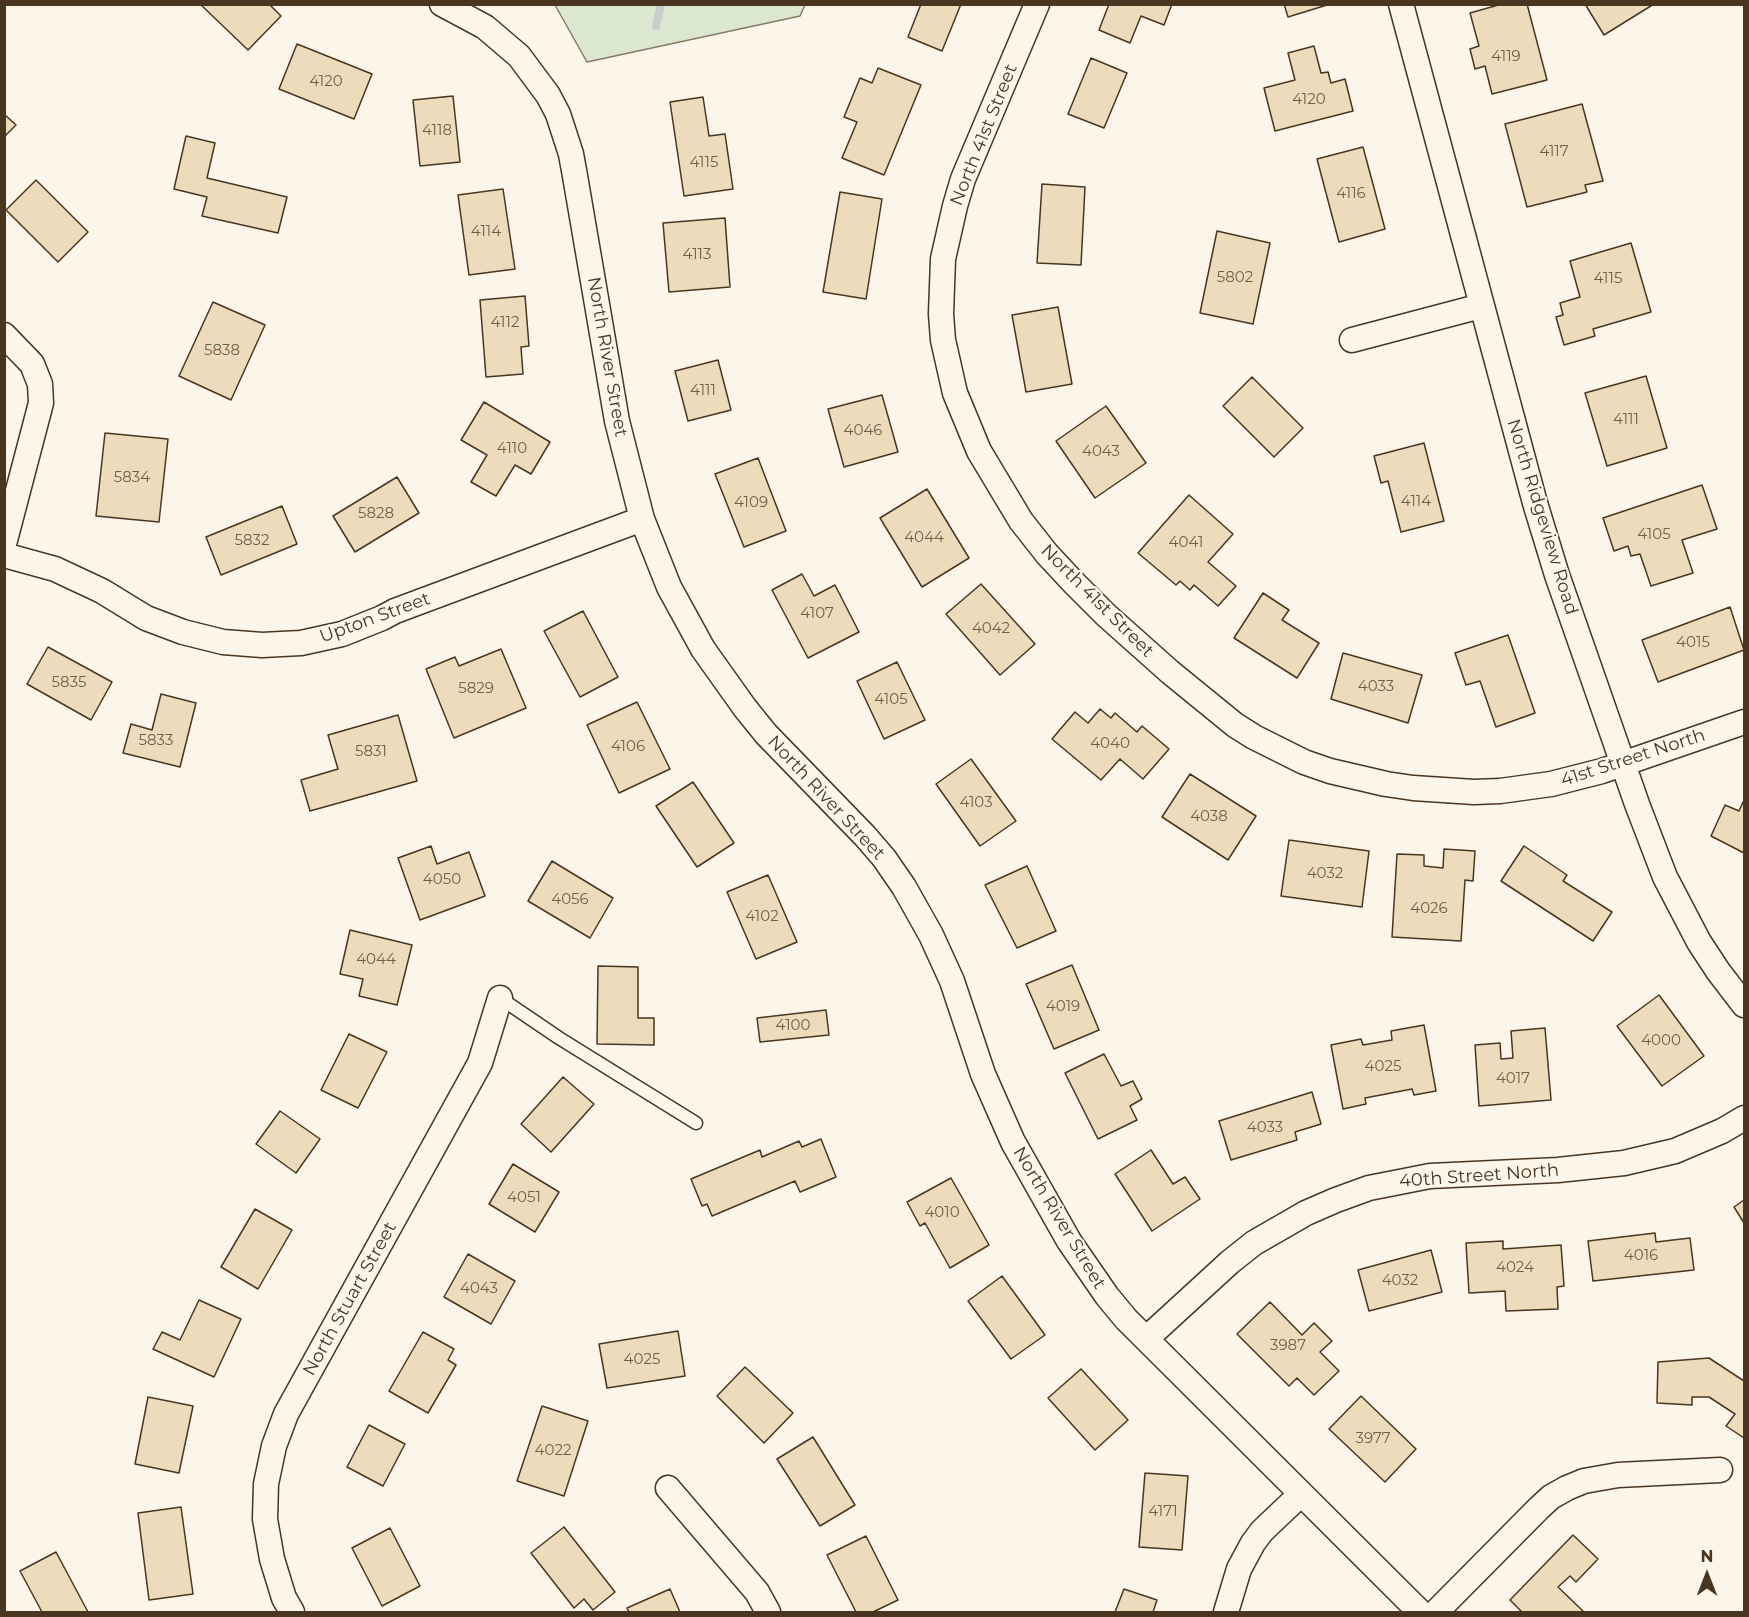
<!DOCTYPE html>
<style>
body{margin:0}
#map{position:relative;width:1749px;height:1617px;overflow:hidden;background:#fbf6e9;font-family:Montserrat,sans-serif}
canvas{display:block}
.frame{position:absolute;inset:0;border:6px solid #4a3520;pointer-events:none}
.north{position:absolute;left:1677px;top:1545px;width:60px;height:60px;-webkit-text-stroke:4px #fbf6e9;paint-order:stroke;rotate:0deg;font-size:16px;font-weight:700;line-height:24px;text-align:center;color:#4a3520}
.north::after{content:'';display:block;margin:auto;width:21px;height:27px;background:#4a3520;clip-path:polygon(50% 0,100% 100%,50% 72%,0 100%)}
</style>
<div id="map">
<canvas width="1749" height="1617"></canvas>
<div class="frame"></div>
<div class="north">N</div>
</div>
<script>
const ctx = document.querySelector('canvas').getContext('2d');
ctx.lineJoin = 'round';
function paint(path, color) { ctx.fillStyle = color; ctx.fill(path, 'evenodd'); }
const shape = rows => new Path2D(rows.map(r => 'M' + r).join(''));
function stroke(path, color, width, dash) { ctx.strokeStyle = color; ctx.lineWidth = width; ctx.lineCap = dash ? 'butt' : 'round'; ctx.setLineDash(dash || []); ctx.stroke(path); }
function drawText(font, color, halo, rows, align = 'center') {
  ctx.font = font + ' Montserrat,sans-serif'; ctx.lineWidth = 4.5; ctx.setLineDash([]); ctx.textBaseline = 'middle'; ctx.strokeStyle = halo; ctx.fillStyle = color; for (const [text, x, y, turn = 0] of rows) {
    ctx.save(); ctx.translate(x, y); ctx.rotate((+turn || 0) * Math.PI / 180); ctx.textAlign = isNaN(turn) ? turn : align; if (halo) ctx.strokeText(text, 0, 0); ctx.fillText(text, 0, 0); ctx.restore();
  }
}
const green = shape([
 [555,5,805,5,800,16,587,62,555,5]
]);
const stream = shape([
 [656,26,661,4]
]);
const building = shape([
 [200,4,269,4,281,16,248,50,200,4],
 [921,4,961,4,942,51,908,37,921,4],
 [1109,4,1172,4,1164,25,1141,16,1130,43,1099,30,1109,4],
 [1284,4,1327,4,1327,5,1288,17,1284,4],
 [1502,4,1527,4,1547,80,1492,94,1485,66,1475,69,1470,49,1479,46,1470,13,1502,4],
 [1585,4,1654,4,1604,35,1585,4],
 [297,44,372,74,354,119,279,89,297,44],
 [1314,46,1321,73,1328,72,1331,83,1345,79,1353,111,1275,131,1264,88,1295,80,1288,53,1314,46],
 [1091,58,1127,73,1104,128,1068,114,1091,58],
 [878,68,921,85,884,175,842,158,857,122,844,117,860,78,872,83,878,68],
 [453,96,460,162,420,166,413,100,453,96],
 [703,97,709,136,725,134,733,189,684,196,670,102,703,97],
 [1582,104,1603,181,1585,185,1587,192,1527,207,1505,124,1582,104],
 [4,114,16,125,4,137,4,114],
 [186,136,215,143,207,178,287,197,278,233,202,216,207,197,174,189,186,136],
 [1363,147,1385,229,1339,242,1317,159,1363,147],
 [36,180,88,232,58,262,6,210,36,180],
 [1042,184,1085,187,1081,265,1037,263,1042,184],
 [503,189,515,269,469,275,458,195,503,189],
 [840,192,882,199,866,299,823,292,840,192],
 [725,218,730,287,669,292,663,223,725,218],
 [1217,231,1270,243,1253,324,1200,313,1217,231],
 [1631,243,1651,312,1593,329,1595,336,1564,345,1556,317,1563,315,1560,303,1580,297,1570,261,1631,243],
 [525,296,529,346,521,347,523,374,486,377,480,300,525,296],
 [213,302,265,325,231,400,179,376,213,302],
 [1058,307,1072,384,1026,392,1012,315,1058,307],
 [718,360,731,410,688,421,675,371,718,360],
 [1646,376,1667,448,1607,466,1585,393,1646,376],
 [1252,377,1303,428,1274,457,1223,406,1252,377],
 [882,395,898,452,844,467,828,409,882,395],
 [484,402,550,442,531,474,515,465,496,496,471,482,487,455,461,440,484,402],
 [1106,406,1146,463,1095,498,1056,441,1106,406],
 [105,433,168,439,159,522,96,516,105,433],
 [1424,443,1444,521,1401,532,1388,481,1381,483,1374,456,1424,443],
 [758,458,786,531,744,547,715,474,758,458],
 [397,477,419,513,355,552,333,516,397,477],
 [1702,485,1717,529,1682,540,1693,573,1651,586,1640,554,1631,556,1628,546,1614,551,1603,518,1702,485],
 [927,489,969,558,922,587,880,518,927,489],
 [1189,495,1233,534,1208,562,1236,586,1218,606,1194,585,1190,590,1180,581,1176,585,1138,553,1189,495],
 [282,506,297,544,221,575,206,537,282,506],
 [802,574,814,596,835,585,859,632,808,658,772,590,802,574],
 [981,584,1035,644,1000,675,946,614,981,584],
 [1263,593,1289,610,1282,620,1319,643,1297,678,1234,638,1263,593],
 [1730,607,1744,650,1658,682,1642,640,1730,607],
 [583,611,618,677,580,697,544,631,583,611],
 [1508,635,1535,713,1496,727,1480,681,1466,685,1455,653,1508,635],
 [48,647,112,682,91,720,27,684,48,647],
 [501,649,526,708,454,738,426,669,455,657,459,666,501,649],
 [1343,653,1422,675,1408,723,1331,699,1343,653],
 [897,662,925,720,884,739,857,681,897,662],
 [161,694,196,703,180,767,123,753,131,724,152,730,161,694],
 [637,702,670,769,619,793,587,725,637,702],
 [1100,709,1111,718,1115,713,1137,732,1142,726,1169,749,1143,779,1120,759,1101,780,1052,739,1075,712,1088,723,1100,709],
 [398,715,417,781,310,811,301,780,338,769,328,735,398,715],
 [971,759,1016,821,980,846,936,784,971,759],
 [1190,774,1256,816,1228,860,1162,817,1190,774],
 [693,782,734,843,697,867,656,806,693,782],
 [1743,802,1744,803,1744,853,1711,836,1725,805,1739,811,1743,802],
 [1289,840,1369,851,1362,907,1281,896,1289,840],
 [431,846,437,864,469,852,485,896,420,920,398,858,431,846],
 [1524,846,1567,875,1563,881,1612,912,1593,941,1501,881,1524,846],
 [1444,849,1475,851,1473,881,1465,880,1461,941,1392,937,1397,854,1424,855,1424,866,1443,868,1444,849],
 [552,861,613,898,590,938,528,901,552,861],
 [1027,866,1056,931,1017,948,985,885,1027,866],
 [768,875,797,942,756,959,727,892,768,875],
 [350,930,412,945,397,1005,359,996,363,979,340,974,350,930],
 [1072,965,1099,1030,1054,1049,1026,984,1072,965],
 [598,966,638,967,638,1018,654,1018,654,1045,597,1044,598,966],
 [1659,995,1704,1056,1662,1086,1617,1026,1659,995],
 [826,1010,829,1035,760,1042,757,1018,826,1010],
 [1424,1025,1436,1091,1414,1095,1412,1089,1365,1098,1366,1104,1343,1109,1331,1045,1361,1039,1363,1045,1392,1040,1391,1031,1424,1025],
 [1545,1028,1551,1100,1479,1106,1475,1045,1500,1043,1501,1059,1513,1058,1511,1031,1545,1028],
 [349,1034,387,1052,358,1108,321,1090,349,1034],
 [1104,1054,1121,1086,1133,1081,1142,1099,1130,1106,1137,1120,1098,1139,1065,1073,1104,1054],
 [563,1077,594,1104,551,1152,521,1124,563,1077],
 [1312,1092,1321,1124,1295,1132,1297,1140,1231,1160,1219,1121,1312,1092],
 [280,1111,320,1139,296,1173,256,1144,280,1111],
 [821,1139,836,1177,800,1192,795,1181,712,1216,707,1204,702,1206,691,1179,760,1150,762,1157,799,1141,802,1147,821,1139],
 [1151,1150,1173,1184,1185,1177,1200,1199,1152,1231,1115,1174,1151,1150],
 [513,1164,559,1192,535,1232,489,1204,513,1164],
 [951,1178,989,1245,950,1268,925,1223,920,1226,907,1202,951,1178],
 [1744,1200,1744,1223,1734,1207,1744,1200],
 [255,1209,292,1230,258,1289,221,1267,255,1209],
 [1655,1233,1656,1242,1690,1238,1694,1270,1593,1281,1588,1241,1655,1233],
 [1503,1241,1503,1249,1561,1245,1564,1286,1557,1287,1558,1309,1506,1311,1505,1291,1469,1293,1466,1243,1503,1241],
 [1431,1250,1442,1292,1369,1311,1358,1270,1431,1250],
 [468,1254,515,1281,491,1324,444,1297,468,1254],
 [1002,1276,1045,1335,1011,1359,968,1301,1002,1276],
 [199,1300,241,1319,214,1377,153,1349,162,1332,180,1340,199,1300],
 [1270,1302,1302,1335,1314,1323,1332,1341,1320,1352,1339,1371,1314,1395,1297,1378,1289,1386,1237,1334,1270,1302],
 [678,1331,685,1376,607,1388,599,1344,678,1331],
 [423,1332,454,1349,448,1360,456,1365,428,1413,389,1391,423,1332],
 [1709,1358,1744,1381,1744,1438,1726,1426,1735,1414,1709,1397,1692,1397,1692,1405,1657,1403,1658,1362,1709,1358],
 [745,1367,793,1413,764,1443,717,1396,745,1367],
 [1081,1369,1128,1420,1095,1450,1048,1398,1081,1369],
 [1361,1396,1416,1449,1385,1482,1329,1429,1361,1396],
 [148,1397,193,1406,179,1473,135,1464,148,1397],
 [542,1406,588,1421,564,1496,517,1481,542,1406],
 [369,1425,405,1444,383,1486,347,1467,369,1425],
 [813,1437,855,1505,820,1526,777,1459,813,1437],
 [1145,1473,1188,1476,1182,1550,1139,1547,1145,1473],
 [181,1507,193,1594,149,1600,138,1513,181,1507],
 [564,1527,615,1592,593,1610,584,1599,574,1608,531,1553,564,1527],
 [390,1528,420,1586,382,1606,352,1548,390,1528],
 [1573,1535,1598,1559,1576,1582,1570,1576,1558,1587,1584,1612,1522,1612,1510,1600,1573,1535],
 [866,1536,898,1600,873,1612,856,1612,827,1555,866,1536],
 [56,1552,88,1612,42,1612,20,1571,56,1552],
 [670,1589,680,1612,629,1612,627,1608,670,1589],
 [1124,1589,1157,1600,1153,1612,1115,1612,1124,1589]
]);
const lane = shape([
 [500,998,559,1038,696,1123]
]);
const street = shape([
 [442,4,485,27,519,56,548,95,558,114,571,154,575,176,617,421,642,519,669,587,703,649,745,708,766,734,865,836,884,858,904,887,931,935,952,981,983,1074,1013,1142,1069,1241,1107,1296,1126,1319,1420,1612],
 [1037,4,963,179,955,206,943,259,941,314,943,340,955,393,979,451,1021,521,1047,554,1075,584,1106,615,1170,672,1235,725,1254,737,1304,762,1330,771,1386,784,1413,788,1474,792,1500,791,1551,784,1602,771,1744,722],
 [1401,4,1535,503,1557,575,1637,804,1665,877,1699,942,1718,971,1744,1005],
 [4,335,32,364,40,384,41,403,4,544],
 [1352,340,1481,306],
 [4,555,55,569,102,591,146,618,183,632,223,642,262,645,301,643,342,634,382,618,395,611,642,519],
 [1146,1339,1230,1262,1254,1243,1306,1213,1336,1200,1369,1188,1430,1176,1558,1170,1624,1163,1675,1151,1722,1131,1744,1118],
 [668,1488,757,1592,768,1612],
 [292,1612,284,1598,272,1559,265,1519,266,1484,274,1446,286,1414,480,1063,500,998],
 [1226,1612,1239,1569,1253,1543,1262,1531,1301,1494],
 [1436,1612,1539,1508,1551,1497,1567,1488,1584,1481,1618,1475,1720,1470]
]);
const numberNames = [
 ["4119",1506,57],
 ["4120",326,82],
 ["4120",1309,100],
 ["4118",437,131],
 ["4117",1554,152],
 ["4115",704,163],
 ["4116",1351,194],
 ["4114",486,232],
 ["4113",697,255],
 ["5802",1235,278],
 ["4115",1608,279],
 ["4112",505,323],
 ["5838",222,351],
 ["4111",703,391],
 ["4111",1626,420],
 ["4046",863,431],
 ["4110",512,449],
 ["4043",1101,452],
 ["5834",132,478],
 ["4114",1416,502],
 ["4109",751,503],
 ["5828",376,514],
 ["4105",1654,535],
 ["4044",924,538],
 ["5832",252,541],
 ["4041",1186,543],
 ["4107",817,614],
 ["4042",991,629],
 ["4015",1693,643],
 ["5835",69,683],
 ["4033",1376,687],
 ["5829",476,689],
 ["4105",891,700],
 ["5833",156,741],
 ["4040",1110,744],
 ["4106",628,747],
 ["5831",371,752],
 ["4103",976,803],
 ["4038",1209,817],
 ["4032",1325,874],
 ["4050",442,880],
 ["4056",570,900],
 ["4026",1429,909],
 ["4102",762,917],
 ["4044",376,960],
 ["4019",1063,1007],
 ["4100",793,1026],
 ["4000",1661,1041],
 ["4025",1383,1067],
 ["4017",1513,1079],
 ["4033",1265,1128],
 ["4051",524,1198],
 ["4010",942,1213],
 ["4016",1641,1256],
 ["4024",1515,1268],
 ["4032",1400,1281],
 ["4043",479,1289],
 ["3987",1288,1346],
 ["4025",642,1360],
 ["3977",1373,1439],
 ["4022",553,1451],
 ["4171",1163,1512]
];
const streetNames = [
 ["North 41st Street",984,135,-68],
 ["North River Street",607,357,80],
 ["North Ridgeview Road",1542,517,73],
 ["North 41st Street",1097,601,45],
 ["Upton Street",375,618,-20],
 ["41st Street North",1633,758,-18],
 ["North River Street",826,798,47],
 ["40th Street North",1479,1176,-4],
 ["North River Street",1059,1218,59],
 ["North Stuart Street",350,1299,-61]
];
paint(green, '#dce7d0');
stroke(green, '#887966', 1.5);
stroke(stream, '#c9cecd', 8);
paint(building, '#ecdcbc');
stroke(building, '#4a3520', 1.5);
stroke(lane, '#4a3520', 15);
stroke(street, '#4a3520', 27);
stroke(lane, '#fbf6e9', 12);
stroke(street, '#fbf6e9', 24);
drawText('15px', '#725f47', null, numberNames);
drawText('18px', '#4a3520', '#fbf6e9', streetNames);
</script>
